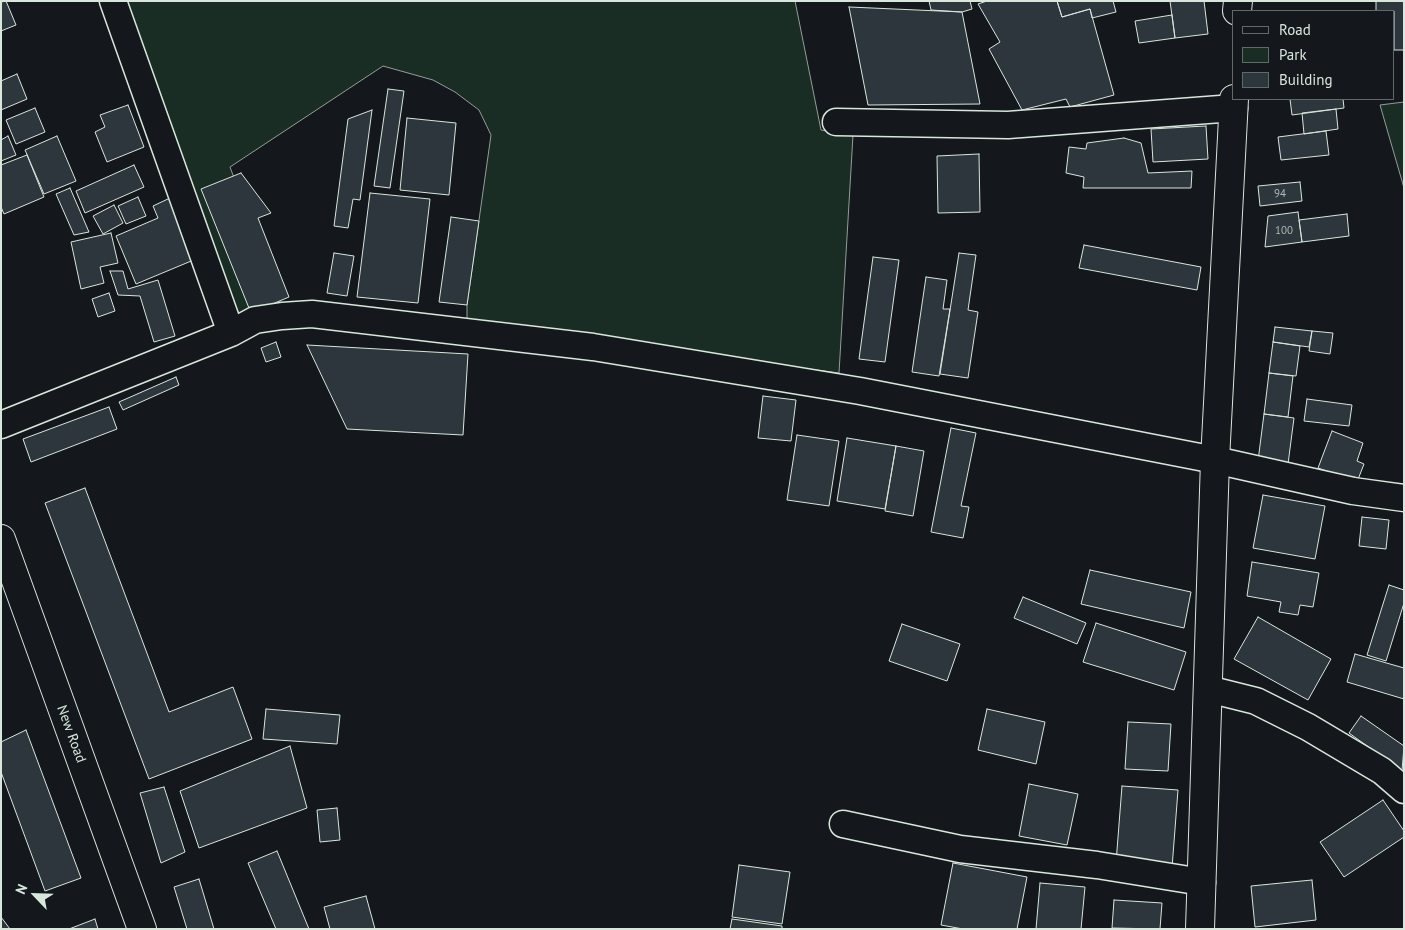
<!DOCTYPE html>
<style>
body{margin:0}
#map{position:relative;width:1405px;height:930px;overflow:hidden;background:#14181c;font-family:"PT Sans",sans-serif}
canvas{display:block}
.frame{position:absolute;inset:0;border:2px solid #d8e6dc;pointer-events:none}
.legend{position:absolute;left:1232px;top:10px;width:162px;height:90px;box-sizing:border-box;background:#14181c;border:1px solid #626a69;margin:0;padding:6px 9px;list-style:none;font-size:15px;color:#d8e6dc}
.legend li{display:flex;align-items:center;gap:10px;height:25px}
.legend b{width:25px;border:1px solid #626a69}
.north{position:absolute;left:10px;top:870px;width:50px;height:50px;-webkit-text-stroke:4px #14181c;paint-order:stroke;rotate:294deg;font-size:14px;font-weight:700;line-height:20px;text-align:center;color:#d8e6dc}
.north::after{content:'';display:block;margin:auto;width:18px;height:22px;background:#d8e6dc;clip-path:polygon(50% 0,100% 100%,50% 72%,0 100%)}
</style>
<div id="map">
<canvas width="1405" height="930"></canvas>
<div class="frame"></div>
<ul class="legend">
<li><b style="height:6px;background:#14181c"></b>Road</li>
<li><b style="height:14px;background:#1a2d24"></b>Park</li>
<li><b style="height:14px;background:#2c363c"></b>Building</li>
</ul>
<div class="north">N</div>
</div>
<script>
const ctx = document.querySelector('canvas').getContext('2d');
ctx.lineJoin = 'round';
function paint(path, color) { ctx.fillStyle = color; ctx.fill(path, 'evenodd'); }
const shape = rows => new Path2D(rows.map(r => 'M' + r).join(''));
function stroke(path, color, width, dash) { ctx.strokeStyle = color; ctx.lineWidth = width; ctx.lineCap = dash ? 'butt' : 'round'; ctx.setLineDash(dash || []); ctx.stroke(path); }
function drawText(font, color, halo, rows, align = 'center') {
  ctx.font = font + ' "PT Sans",sans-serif'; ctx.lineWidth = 4; ctx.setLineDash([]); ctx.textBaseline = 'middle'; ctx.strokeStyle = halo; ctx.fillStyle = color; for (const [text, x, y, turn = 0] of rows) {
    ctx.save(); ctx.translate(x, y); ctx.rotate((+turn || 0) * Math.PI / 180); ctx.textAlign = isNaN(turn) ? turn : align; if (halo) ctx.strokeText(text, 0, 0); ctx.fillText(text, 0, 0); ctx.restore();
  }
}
const green = shape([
 [121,1,795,1,821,130,853,135,839,373,467,324,467,305,491,135,479,110,455,92,433,80,383,66,230,167,281,305,242,314,234,310,121,1],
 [1404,102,1404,188,1380,105,1404,102]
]);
const building = shape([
 [6,1,16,25,1,31,1,2,6,1],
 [929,1,970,1,972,9,962,12,931,10,929,1],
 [987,1,1057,1,1062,17,1090,9,1114,95,1070,107,1066,99,1022,110,989,49,1000,42,978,4,987,1],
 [1057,1,1113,1,1116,12,1092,18,1090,9,1062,17,1057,1],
 [1170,1,1204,1,1208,34,1175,38,1170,1],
 [1376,1,1404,1,1404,50,1394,50,1394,11,1376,11,1376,1],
 [849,7,962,12,980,104,868,105,849,7],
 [1172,15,1175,38,1139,43,1135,21,1172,15],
 [17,74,27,99,1,110,1,81,17,74],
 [388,89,404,91,390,188,374,186,388,89],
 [1290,99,1343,99,1344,108,1292,115,1290,99],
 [128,105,144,147,107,162,95,132,105,127,100,115,128,105],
 [35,108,45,132,16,144,6,120,35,108],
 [1336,109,1338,129,1304,134,1302,113,1336,109],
 [372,110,360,200,353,199,348,228,334,226,348,119,372,110],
 [407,118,456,123,449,195,400,190,407,118],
 [1206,126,1208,159,1153,162,1151,129,1206,126],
 [1326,131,1329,155,1281,160,1278,137,1326,131],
 [8,136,16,155,1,161,1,140,8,136],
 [57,136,76,181,44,194,25,150,57,136],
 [1124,138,1141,143,1148,173,1192,171,1191,188,1083,188,1084,177,1066,173,1069,147,1086,149,1087,143,1124,138],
 [979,154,980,212,938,213,937,156,979,154],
 [27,155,44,197,4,214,1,207,1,165,27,155],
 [134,165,144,187,85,213,76,191,134,165],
 [241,173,271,213,258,218,289,297,251,313,201,189,241,173],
 [1300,182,1302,201,1260,206,1258,186,1300,182],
 [70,188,89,232,74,235,56,194,70,188],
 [370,193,430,199,418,303,357,297,370,193],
 [138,197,146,216,126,224,118,206,138,197],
 [170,198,196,259,136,284,116,236,158,218,153,206,170,198],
 [114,205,123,223,103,234,93,216,114,205],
 [1298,212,1302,242,1265,247,1268,216,1298,212],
 [1347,214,1349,236,1302,242,1299,220,1347,214],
 [451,217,479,221,467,305,439,302,451,217],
 [111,233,118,263,100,267,104,283,81,289,71,242,111,233],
 [1084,245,1201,267,1197,290,1079,268,1084,245],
 [334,253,354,256,347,296,327,293,334,253],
 [959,253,976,255,968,310,978,312,968,378,940,374,959,253],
 [873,257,899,260,885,362,859,359,873,257],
 [110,271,123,271,128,289,158,280,175,336,154,342,140,296,118,295,110,271],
 [926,277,947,280,943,309,950,309,939,376,912,372,926,277],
 [109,293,115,311,98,317,92,299,109,293],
 [1275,327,1312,331,1309,347,1273,342,1275,327],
 [1312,331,1333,333,1330,354,1309,351,1312,331],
 [276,342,281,357,266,362,261,348,276,342],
 [1273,342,1300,346,1296,376,1269,373,1273,342],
 [307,345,468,354,463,435,347,429,307,345],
 [1269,373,1293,376,1288,417,1264,414,1269,373],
 [176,377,179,385,123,410,119,402,176,377],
 [763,396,796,400,791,441,758,438,763,396],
 [1307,399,1352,405,1349,426,1304,421,1307,399],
 [109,407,117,429,31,462,23,439,109,407],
 [1264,414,1294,418,1288,464,1258,461,1264,414],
 [951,428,976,433,961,506,969,507,963,538,931,532,951,428],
 [1332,431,1363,443,1357,461,1364,464,1357,482,1318,468,1332,431],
 [797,435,839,441,829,506,787,500,797,435],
 [847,438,896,446,885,509,837,501,847,438],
 [896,446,924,451,913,516,885,511,896,446],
 [85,488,169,712,233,687,252,739,149,779,45,503,85,488],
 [1263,495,1325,506,1315,559,1253,548,1263,495],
 [1362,517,1389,520,1386,549,1359,546,1362,517],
 [1252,562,1319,573,1313,607,1300,605,1298,615,1279,612,1281,602,1247,596,1252,562],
 [1090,570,1191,592,1184,628,1081,604,1090,570],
 [1389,585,1404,590,1404,603,1386,661,1367,655,1389,585],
 [1023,597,1086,623,1077,644,1014,618,1023,597],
 [1258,617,1331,659,1308,700,1234,659,1258,617],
 [1096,623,1186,652,1174,690,1083,662,1096,623],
 [902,624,960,644,947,681,889,661,902,624],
 [1355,654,1404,668,1404,699,1347,682,1355,654],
 [266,709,340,715,337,744,263,739,266,709],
 [987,709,1045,722,1036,764,978,750,987,709],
 [1361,716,1404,746,1402,771,1349,733,1361,716],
 [1128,722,1171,724,1168,771,1125,769,1128,722],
 [26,730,81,878,45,891,1,772,1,742,26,730],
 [290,746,307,808,199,848,180,791,290,746],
 [1029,784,1078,794,1067,845,1019,836,1029,784],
 [1122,786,1178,790,1172,868,1116,863,1122,786],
 [164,787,185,852,161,863,140,793,164,787],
 [1383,800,1404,831,1404,837,1344,877,1320,842,1383,800],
 [337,808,340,840,320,842,317,810,337,808],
 [277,851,309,929,276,929,248,863,277,851],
 [953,863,1027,877,1017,929,963,929,941,925,953,863],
 [739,865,790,872,782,924,732,917,739,865],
 [199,879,214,929,187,929,174,887,199,879],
 [1312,880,1316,920,1255,927,1251,886,1312,880],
 [1040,883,1085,887,1081,929,1036,929,1040,883],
 [366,896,375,929,330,929,324,907,366,896],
 [1114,900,1162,903,1160,929,1112,928,1114,900],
 [1,917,10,929,1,929,1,917],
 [95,919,98,929,69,929,95,919],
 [732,919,782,926,782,929,730,929,732,919]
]);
const minor = shape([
 [113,1,231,333],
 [836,122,1008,125,1234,108],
 [1,425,231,333,255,320,282,316,312,314,593,347,860,391,1215,460,1353,491,1404,498],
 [1208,689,1256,701,1308,727,1382,771,1404,790],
 [843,824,960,849,1097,865,1202,882]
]);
const tertiary = shape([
 [1237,11,1238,1],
 [1,539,142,929],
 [1200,929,1215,460,1234,99]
]);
const numberNames = [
 ["94",1280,194],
 ["100",1284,231]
];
const streetNames = [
 ["New Road",71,734,70]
];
paint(green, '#1a2d24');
stroke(green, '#939e99', 1);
paint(building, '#2c363c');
stroke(building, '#d8e6dc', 1);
stroke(minor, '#d8e6dc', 29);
stroke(tertiary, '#d8e6dc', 30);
stroke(minor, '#14181c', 26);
stroke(tertiary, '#14181c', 28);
drawText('11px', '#adbab4', null, numberNames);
drawText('14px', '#d8e6dc', '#14181c', streetNames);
</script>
